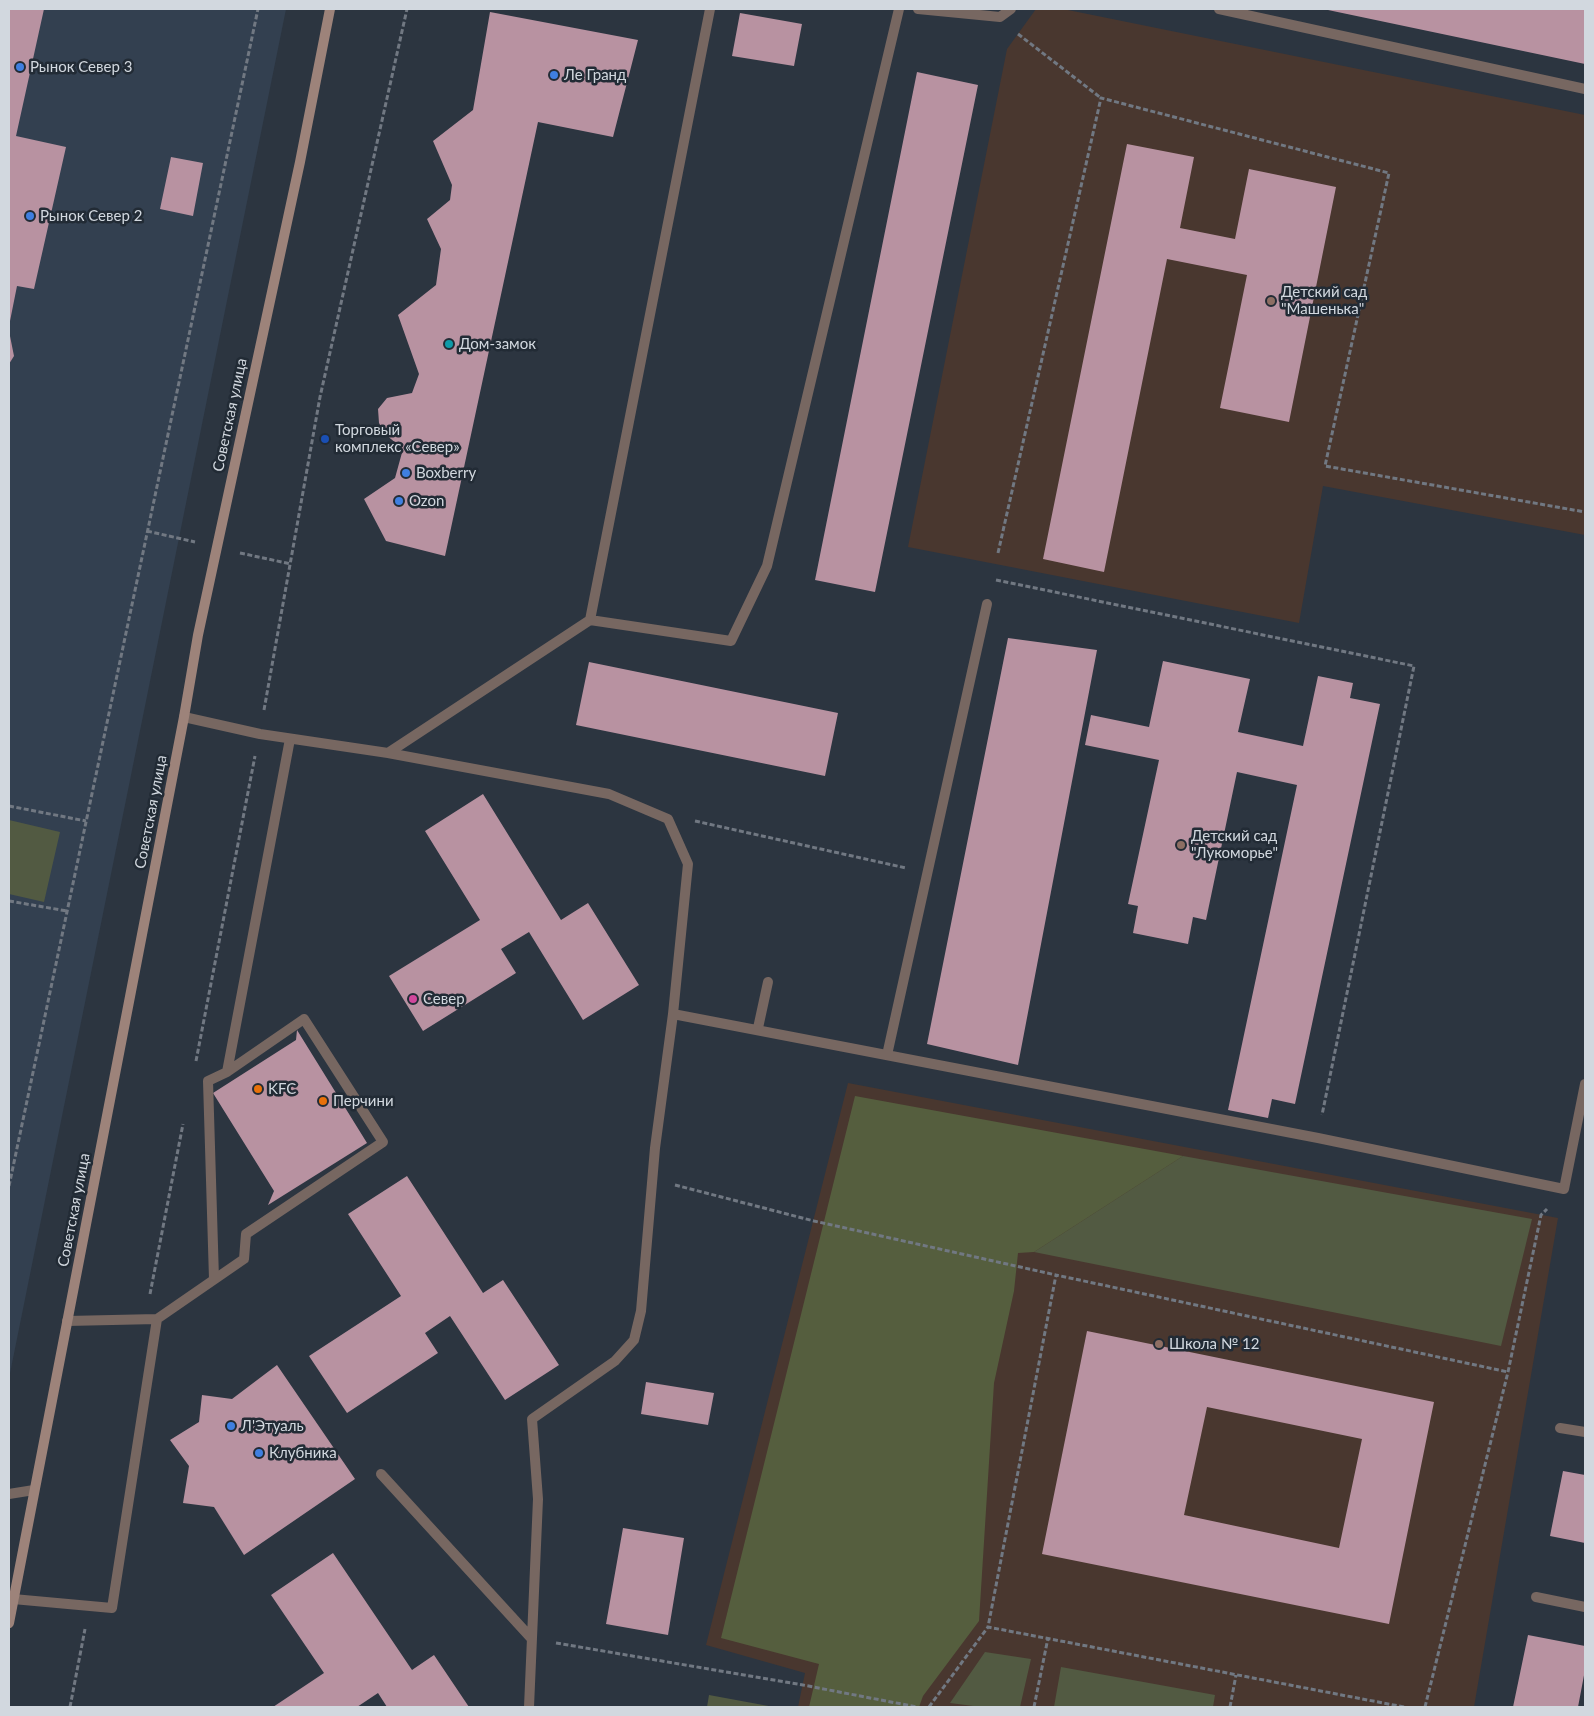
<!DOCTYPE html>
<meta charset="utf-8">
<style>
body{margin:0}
#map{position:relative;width:1594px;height:1716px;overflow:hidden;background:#2c3540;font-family:Lato,sans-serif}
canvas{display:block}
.frame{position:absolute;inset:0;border:10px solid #d2d8df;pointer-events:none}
</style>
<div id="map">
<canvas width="1594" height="1716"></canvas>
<div class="frame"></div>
</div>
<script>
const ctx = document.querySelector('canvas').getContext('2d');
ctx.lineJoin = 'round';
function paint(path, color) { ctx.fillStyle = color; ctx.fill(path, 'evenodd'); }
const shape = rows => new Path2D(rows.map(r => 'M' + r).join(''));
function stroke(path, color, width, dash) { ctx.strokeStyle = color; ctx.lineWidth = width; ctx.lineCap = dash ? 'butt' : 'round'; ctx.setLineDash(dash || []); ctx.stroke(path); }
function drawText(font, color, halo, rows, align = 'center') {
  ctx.font = font + ' Lato,sans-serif'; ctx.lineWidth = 5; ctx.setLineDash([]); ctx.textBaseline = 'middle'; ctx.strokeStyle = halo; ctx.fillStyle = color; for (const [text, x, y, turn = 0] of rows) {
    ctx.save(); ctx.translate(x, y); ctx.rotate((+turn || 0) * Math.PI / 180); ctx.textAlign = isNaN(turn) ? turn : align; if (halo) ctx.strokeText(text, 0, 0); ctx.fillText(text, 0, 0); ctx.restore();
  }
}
const built = shape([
 [9,9,286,9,9,1378]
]);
const education = shape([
 [1036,9,1063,9,1585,115,1585,535,1323,486,1299,623,908,547,1007,49],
 [848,1083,1558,1218,1474,1707,798,1707,805,1673,706,1645]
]);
const green = shape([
 [9,820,60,832,44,902,9,894],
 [1183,1156,1532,1219,1501,1346,1034,1252],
 [985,1652,1031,1659,1020,1707,981,1707,950,1703],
 [1061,1667,1215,1695,1213,1707,1054,1707],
 [709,1695,774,1707,707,1707]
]);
const forest = shape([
 [855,1096,1183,1156,1034,1252,1018,1253,1014,1291,994,1383,979,1621,923,1696,919,1707,809,1707,819,1664,721,1638]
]);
const building = shape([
 [9,9,44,9,16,136,66,147,34,289,17,286,10,321],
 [1585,9,1585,64,1328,10,1328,9],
 [490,12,638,40,613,137,538,122,445,556,386,541,364,499,395,478,403,449,385,434,379,423,378,409,387,398,412,393,419,374,398,315,436,285,441,249,427,219,450,200,452,185,433,141,473,110],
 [740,13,802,24,794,66,732,56],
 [917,72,978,85,875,592,815,580],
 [1127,144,1194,157,1180,228,1235,239,1249,169,1336,187,1289,422,1220,408,1247,275,1167,259,1104,572,1043,559],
 [171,157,203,163,193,216,160,209],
 [9,331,14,356,9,364],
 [1008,638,1097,650,1018,1065,927,1044],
 [1163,661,1250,679,1238,732,1303,746,1318,676,1353,683,1350,698,1380,704,1295,1104,1272,1099,1268,1118,1228,1110,1297,785,1237,772,1206,920,1193,917,1188,944,1133,933,1138,906,1128,904,1159,760,1085,745,1091,715,1149,727],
 [589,662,838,713,825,776,576,725],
 [483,794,561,920,588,903,639,985,583,1020,529,932,501,949,516,973,423,1031,389,976,480,920,425,831],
 [297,1030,367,1143,268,1205,274,1191,213,1093,296,1040],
 [407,1176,483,1293,503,1280,559,1365,505,1400,450,1316,425,1333,438,1353,347,1413,309,1356,401,1296,348,1214],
 [1087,1331,1434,1402,1389,1624,1042,1554],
 [1207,1407,1362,1439,1339,1548,1184,1515],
 [277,1365,355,1479,244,1555,214,1507,183,1503,189,1466,170,1440,199,1422,202,1395,232,1399],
 [646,1382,714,1393,708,1425,641,1414],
 [1563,1471,1585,1475,1585,1543,1550,1536],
 [623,1528,684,1538,668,1635,606,1624],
 [333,1553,412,1670,434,1655,469,1707,387,1707,378,1693,357,1707,273,1707,324,1673,271,1595],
 [1528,1635,1585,1646,1585,1670,1578,1707,1513,1707]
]);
const path = shape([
 [1018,34,1101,98],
 [147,531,195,542],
 [240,553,291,564],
 [998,553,1101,98,1389,173,1325,466,1585,512],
 [996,580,1414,666,1322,1115],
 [264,710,320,397,407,9],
 [9,806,86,821],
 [695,821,906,868],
 [9,901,67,911],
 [196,1061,255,756],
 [675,1185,814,1221,1056,1275],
 [9,1186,258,9],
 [150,1294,183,1124],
 [556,1643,803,1685,917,1707],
 [70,1707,85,1629],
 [929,1707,988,1627],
 [1034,1707,1048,1638],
 [1230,1707,1236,1675],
 [1404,1707,988,1627,1056,1275,1508,1372],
 [1425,1707,1508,1372,1541,1215,1547,1209]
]);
const service = shape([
 [918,9,1000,17,1011,9],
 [1219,9,1585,89],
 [590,620,710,9],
 [184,717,260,734,388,753,609,794,668,819,688,864,673,1014,655,1148,641,1311,634,1340,615,1361,532,1419,538,1499,529,1707],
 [388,753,590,620,731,641,767,566,899,9],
 [673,1014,1318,1138,1564,1189,1585,1084],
 [758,1028,768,982],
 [887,1055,987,604],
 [214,1279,208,1081,227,1072],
 [67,1321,157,1319,244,1259,246,1234,383,1142,304,1019,227,1072,290,739],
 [1560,1428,1585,1432],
 [381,1474,532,1639],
 [9,1494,34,1490],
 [1536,1597,1585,1607],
 [13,1599,112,1608,157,1319]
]);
const secondary = shape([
 [9,1623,184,717,198,635,300,162,330,9]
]);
const markers = [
 [20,67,5,"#3f7fe0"],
 [554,75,5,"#3f7fe0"],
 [30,216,5,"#3f7fe0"],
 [1271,301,5,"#8d6e63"],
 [449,344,5,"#0f9aa8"],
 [325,439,5,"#1a4fb4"],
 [406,473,5,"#3f7fe0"],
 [399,501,5,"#3f7fe0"],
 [1181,845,5,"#8d6e63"],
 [413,999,5,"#d1479c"],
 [258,1089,5,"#e8710a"],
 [323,1101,5,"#e8710a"],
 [1159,1344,5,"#8d6e63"],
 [231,1426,5,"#3f7fe0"],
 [259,1453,5,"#3f7fe0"]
];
const poiNames = [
 ["Рынок Север 3",30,67],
 ["Ле Гранд",564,75],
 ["Рынок Север 2",40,216],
 ["Детский сад",1281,292],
 ["\"Машенька\"",1281,309],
 ["Дом-замок",459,344],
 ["Торговый",335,430],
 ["комплекс «Север»",335,447],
 ["Boxberry",416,473],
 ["Ozon",409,501],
 ["Детский сад",1191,836],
 ["\"Лукоморье\"",1191,853],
 ["Север",423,999],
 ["KFC",268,1089],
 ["Перчини",333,1101],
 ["Школа № 12",1169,1344],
 ["Л'Этуаль",241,1426],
 ["Клубника",269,1453]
];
const streetNames = [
 ["Советская улица",230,415,-78],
 ["Советская улица",151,812,-79],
 ["Советская улица",74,1210,-79]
];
paint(built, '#334050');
paint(education, '#49372f');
paint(green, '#525a42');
paint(forest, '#555e3e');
paint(building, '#b892a1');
stroke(path, '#717882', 3, [5, 2.5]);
stroke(service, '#776761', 10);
stroke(secondary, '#9d837a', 10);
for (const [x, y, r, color] of markers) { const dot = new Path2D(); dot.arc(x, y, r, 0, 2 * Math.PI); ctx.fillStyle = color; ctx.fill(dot); stroke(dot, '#222b35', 2); }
drawText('15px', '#d2d8df', '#222b35', poiNames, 'left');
drawText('15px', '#d2d8df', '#222b35', streetNames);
</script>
